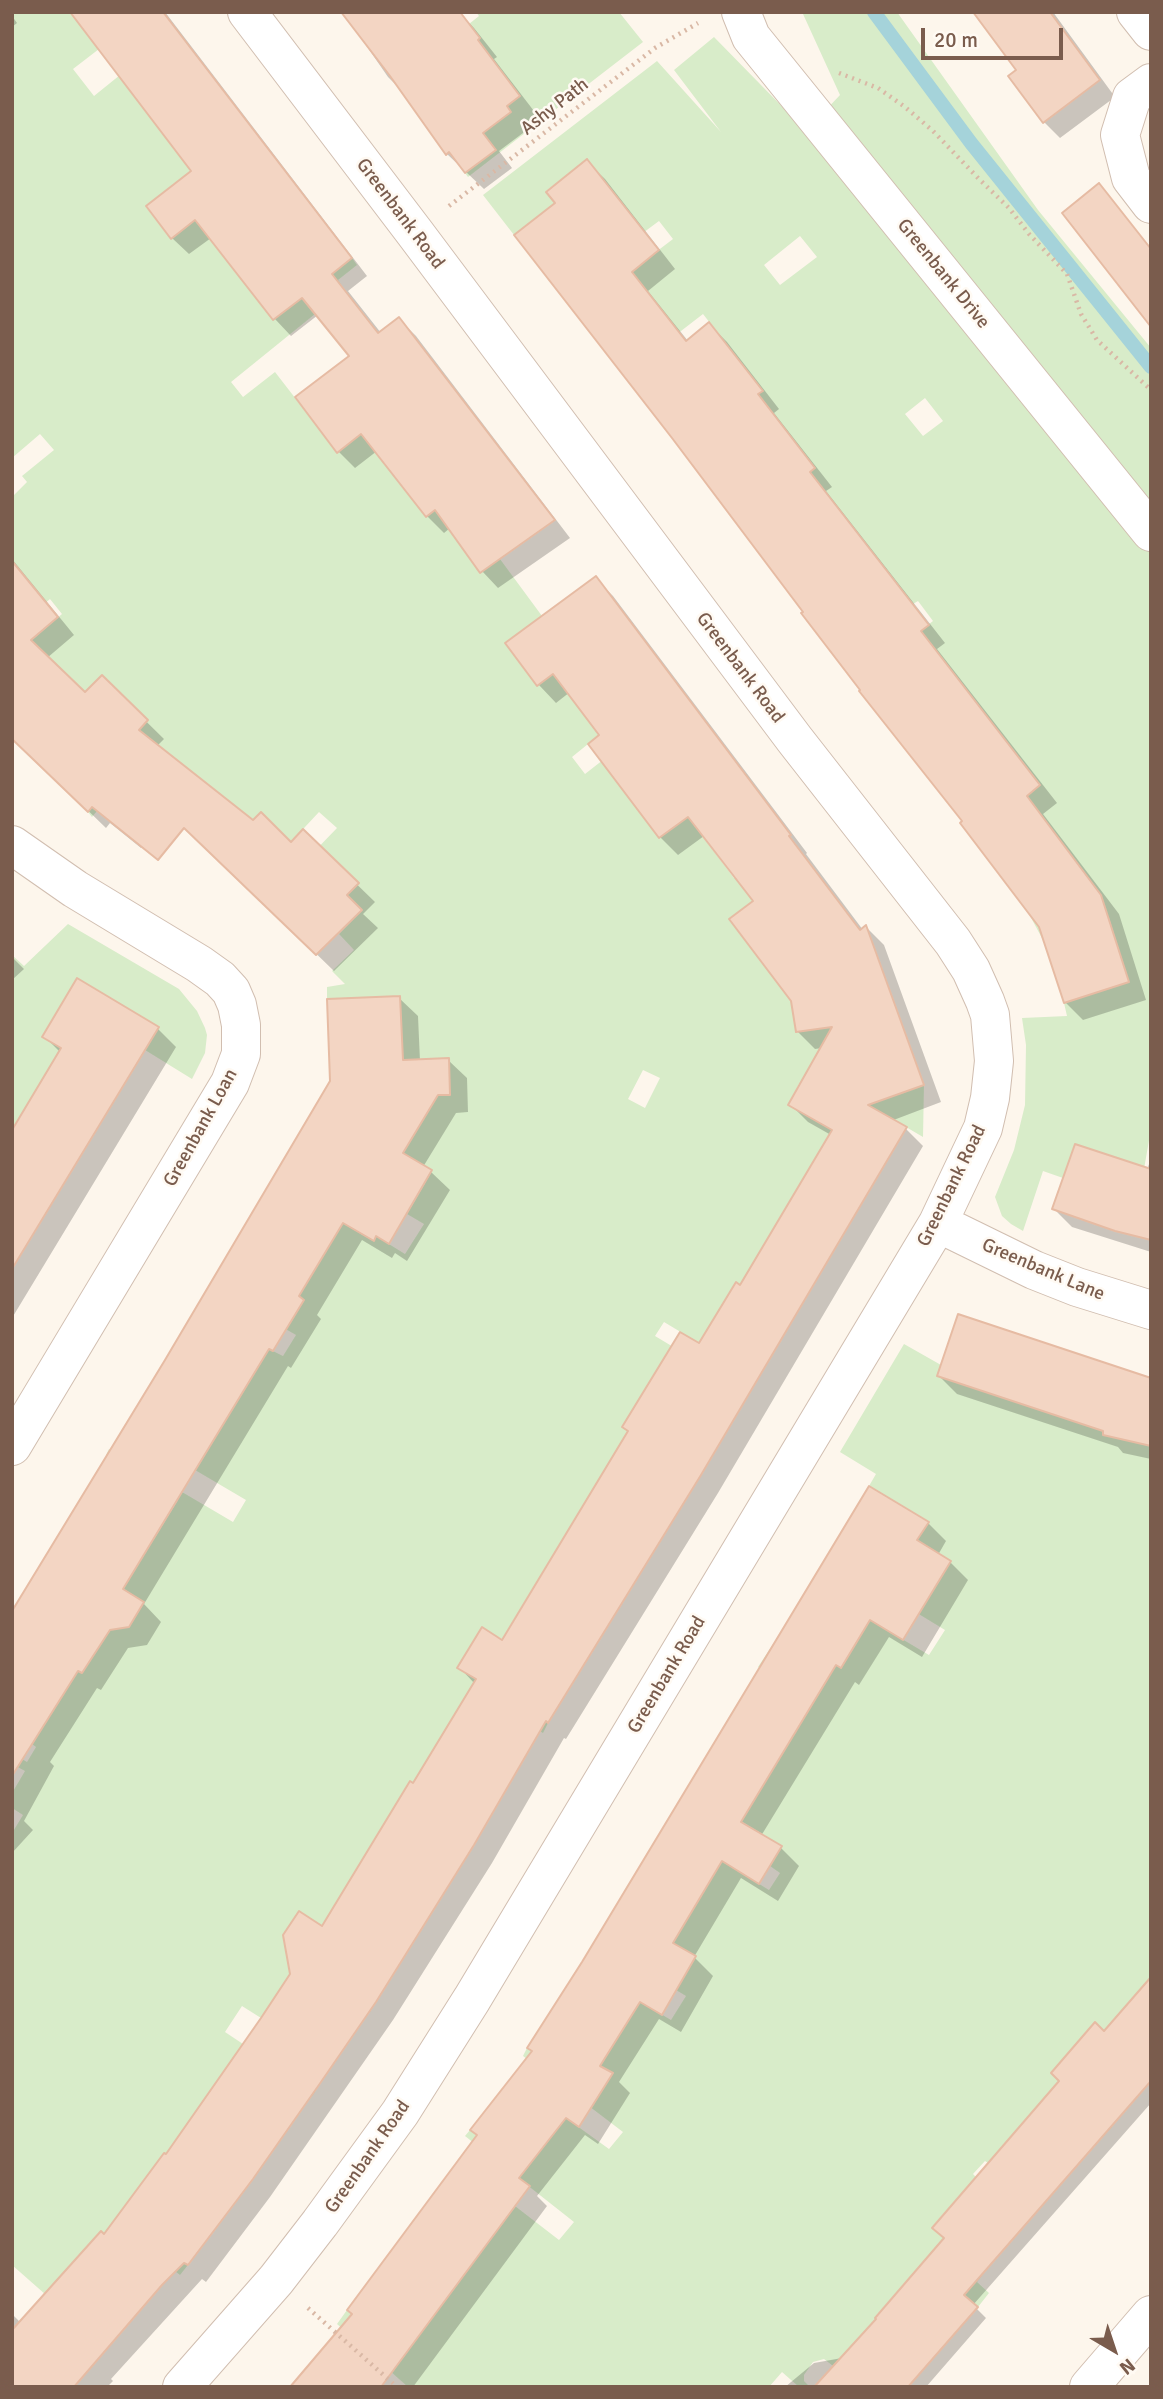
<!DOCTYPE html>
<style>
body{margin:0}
#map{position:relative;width:1163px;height:2399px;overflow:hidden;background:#fdf6ec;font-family:Signika,sans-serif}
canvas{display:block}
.frame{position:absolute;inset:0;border:14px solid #7a5c4d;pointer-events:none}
.north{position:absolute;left:1079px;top:2315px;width:70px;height:70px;-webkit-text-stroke:5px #fffaf3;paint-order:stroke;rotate:141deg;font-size:19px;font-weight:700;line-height:28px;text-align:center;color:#7a5c4d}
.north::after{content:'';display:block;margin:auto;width:24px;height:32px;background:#7a5c4d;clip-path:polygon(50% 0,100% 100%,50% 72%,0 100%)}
.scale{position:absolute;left:921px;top:28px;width:142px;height:32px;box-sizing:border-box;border:4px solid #7a5c4d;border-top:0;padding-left:9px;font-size:21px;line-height:24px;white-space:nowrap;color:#7a5c4d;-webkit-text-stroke:5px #fffaf3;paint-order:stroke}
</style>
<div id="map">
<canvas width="1163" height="2399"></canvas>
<div class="frame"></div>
<div class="north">N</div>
<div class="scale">20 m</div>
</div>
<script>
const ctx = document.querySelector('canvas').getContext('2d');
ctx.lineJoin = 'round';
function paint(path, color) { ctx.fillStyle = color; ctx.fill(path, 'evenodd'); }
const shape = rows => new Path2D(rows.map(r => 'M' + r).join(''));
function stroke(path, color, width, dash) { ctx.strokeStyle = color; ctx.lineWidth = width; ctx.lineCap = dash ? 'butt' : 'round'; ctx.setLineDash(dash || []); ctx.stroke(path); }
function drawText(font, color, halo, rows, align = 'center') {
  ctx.font = font + ' Signika,sans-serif'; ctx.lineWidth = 5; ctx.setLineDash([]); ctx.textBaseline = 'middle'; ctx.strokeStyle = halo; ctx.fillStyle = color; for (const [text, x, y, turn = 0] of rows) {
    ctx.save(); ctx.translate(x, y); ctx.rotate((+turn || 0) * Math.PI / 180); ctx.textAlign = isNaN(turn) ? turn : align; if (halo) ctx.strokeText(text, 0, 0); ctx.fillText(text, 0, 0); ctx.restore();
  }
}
const green = shape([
 [12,12,71,12,99,49,73,69,94,96,177,29,249,126,146,207,171,239,216,204,265,214,219,250,270,316,294,304,352,258,357,265,338,280,342,286,313,310,315,314,231,382,243,397,275,372,337,452,442,372,456,392,377,454,426,517,450,499,488,487,443,521,480,572,500,559,542,616,505,643,537,686,626,617,609,727,572,757,585,774,686,695,693,704,636,747,644,818,659,838,746,774,751,781,694,825,734,878,758,859,771,876,802,853,808,860,729,919,771,974,824,954,859,928,860,930,835,948,790,991,796,1032,836,1027,864,1106,924,1085,923,1137,906,1127,799,1084,788,1105,832,1130,759,1253,794,1317,736,1282,702,1339,723,1352,622,1427,646,1442,566,1534,502,1639,482,1628,457,1668,548,1723,543,1733,507,1711,484,1825,410,1781,360,1864,434,1910,428,1919,398,1900,345,1889,322,1926,304,1915,295,1917,283,1935,376,2002,370,2012,306,1970,261,2018,242,2006,225,2032,315,2092,309,2100,280,2080,253,2179,119,2215,188,2265,180,2275,146,2249,135,2261,101,2231,52,2286,96,2339,12,2265,12,1833,23,1815,12,1808,12,1793,25,1771,12,1764,12,1753,27,1762,36,1747,32,1744,73,1678,102,1624,111,1630,129,1627,144,1603,52,1546,57,1539,128,1581,178,1500,106,1455,109,1449,233,1522,246,1500,195,1470,159,1370,165,1360,198,1379,269,1349,283,1356,296,1335,282,1327,304,1300,299,1296,337,1233,266,1190,271,1181,373,1241,376,1236,405,1254,424,1224,407,1214,432,1171,317,1102,324,1091,371,1098,450,1094,449,1058,403,1060,400,996,327,999,327,987,345,984,332,971,354,950,339,934,362,910,347,895,358,883,308,858,337,828,319,812,291,842,261,812,240,833,149,762,104,817,97,811,92,817,88,812,112,788,118,752,148,720,102,675,72,706,53,661,37,646,24,659,17,653,62,614,50,599,16,628,12,596,30,582,12,561,12,497,27,482,22,476,54,450,40,434,12,458],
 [643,1070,660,1078,645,1108,628,1099],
 [664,1322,684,1334,675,1348,655,1336],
 [476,12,619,12,643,42,468,177,465,173,496,150,483,133,511,112,507,106,520,96,502,73,443,68,480,38,469,24,479,16],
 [804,12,897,12,1038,210,1151,348,1151,1129,1144,1169,1075,1144,1063,1178,1043,1171,1023,1231,1011,1224,1002,1216,995,1197,1014,1150,1025,1105,1026,1045,1022,1018,1067,1016,1064,1003,1129,982,1109,918,1043,940,1029,914,1084,872,1044,819,1004,813,1040,784,1020,758,1005,770,969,724,984,712,929,642,854,682,933,621,918,601,913,604,887,570,845,602,776,498,815,468,802,451,751,399,762,390,703,314,624,375,631,271,673,239,659,221,628,244,587,160,546,191,555,203,514,235,483,195,657,61,721,132,674,70,714,37,806,131,840,95,803,14],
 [800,236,817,257,780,285,764,265],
 [925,398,943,421,923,436,905,414],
 [68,924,179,989,197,1011,205,1028,207,1035,205,1053,192,1079,145,1050,158,1027,77,979,42,1036,90,1066,81,1082,114,1102,108,1111,46,1074,12,1130,12,955,24,966],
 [904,1344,941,1365,937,1376,1067,1419,1118,1370,1103,1435,1151,1446,1151,1977,1129,2002,1148,2018,1123,2047,1095,2023,1060,2082,1112,2127,1098,2142,1045,2097,988,2163,985,2161,973,2174,976,2177,932,2227,984,2273,977,2282,989,2293,978,2307,924,2261,875,2317,895,2335,848,2350,833,2366,824,2359,813,2362,804,2375,804,2381,810,2387,799,2387,782,2372,769,2387,408,2387,337,2324,347,2310,406,2353,447,2298,389,2254,414,2220,473,2263,515,2206,559,2240,574,2222,465,2136,470,2130,523,2171,566,2118,609,2149,623,2132,523,2056,527,2048,600,2093,612,2073,600,2066,623,2029,563,1992,575,1972,580,1966,671,2020,686,1996,676,1990,695,1956,648,1928,659,1911,624,1891,629,1883,688,1918,722,1861,769,1890,780,1873,770,1866,782,1846,741,1821,814,1701,758,1667,781,1632,841,1668,870,1620,929,1655,945,1630,861,1579,887,1582,925,1604,951,1561,917,1540,928,1521,869,1486,876,1474,840,1452]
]);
const shadow = shape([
 [80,12,165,12,367,276,348,291,381,333,399,319,416,336,570,538,498,588,482,571,450,528,444,533,427,516,377,451,355,468,338,451,351,356,318,315,291,336,275,319,211,238,189,254,172,238,194,171],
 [343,12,459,12,474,28,497,57,494,59,537,115,523,125,527,130,499,151,512,168,484,189,447,154,404,93,388,77],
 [975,12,1053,12,1115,97,1060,138,1044,122,1010,77,1019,71],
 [12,16,17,23,12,27],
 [587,162,605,179,675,269,648,291,688,341,709,324,727,342,779,409,774,413,832,487,826,491,945,643,937,649,1057,803,1043,814,1119,914,1146,1000,1083,1020,1065,1002,1041,927,964,821,806,612,557,203],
 [12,559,74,635,47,658,85,695,102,678,164,739,157,746,253,822,291,844,303,832,375,902,363,914,378,928,334,971,173,815,141,848,110,823,106,828,12,737],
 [596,579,613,596,807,853,806,854,863,930,866,927,884,945,941,1102,891,1121,906,1129,923,1146,718,1493,566,1739,564,1738,492,1863,393,2020,270,2197,206,2282,202,2279,111,2379,113,2381,107,2387,12,2387,12,2314,21,2323,104,2236,166,2157,322,1928,475,1684,459,1667,502,1642,741,1287,831,1135,808,1122,790,1104,822,1048,815,1049,797,1031,793,1001,755,902,704,836,678,855,660,837,590,744,602,735,570,692,556,703,539,685,507,643],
 [12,957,24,969,12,980],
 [399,998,418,1016,420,1061,448,1060,467,1078,468,1112,456,1113,423,1167,431,1172,450,1190,407,1261,395,1253,392,1258,362,1240,317,1315,321,1319,291,1368,288,1366,144,1604,161,1622,147,1645,128,1648,101,1690,97,1688,50,1762,54,1766,24,1821,33,1830,12,1853,12,1612],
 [158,1029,176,1047,12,1318,12,1133,60,1052,44,1036],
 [1151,1158,1151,1252,1072,1227,1054,1209,1147,1170],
 [939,1376,1151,1380,1151,1459,1123,1453,1118,1447,957,1394],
 [928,1523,946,1541,938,1555,950,1562,968,1580,922,1657,889,1637,859,1685,855,1682,761,1836,781,1848,799,1866,778,1901,741,1878,694,1957,713,1976,681,2032,659,2019,619,2082,630,2093,598,2144,585,2135,537,2196,547,2206,413,2387,292,2387,354,2314,479,2136,534,2052],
 [1151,1980,1151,2103,973,2305,986,2318,926,2387,785,2387,814,2363,842,2358,945,2239,1104,2033]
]);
const stream = shape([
 [874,12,971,143,1151,367]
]);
const building = shape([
 [70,12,163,12,352,258,332,274,378,333,399,317,555,520,480,573,435,510,426,517,361,434,337,453,295,397,349,356,302,298,273,320,195,220,171,239,146,206,191,171,70,12],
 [341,12,460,12,480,38,478,40,520,96,507,106,511,112,483,133,496,150,465,173,449,152,446,155,390,76,341,12],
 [973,12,1050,12,1100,80,1043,123,1008,76,1016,70,973,12],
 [587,159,659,250,632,272,686,341,709,322,763,391,758,394,815,468,810,472,929,625,921,631,1040,785,1027,796,1101,895,1129,982,1064,1003,1039,927,960,823,962,821,859,691,860,690,801,613,803,612,672,438,514,235,555,203,546,192,587,159],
 [1099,183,1151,249,1151,327,1062,213,1099,183],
 [12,561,58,617,31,640,85,692,102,675,148,720,139,730,253,820,261,812,291,842,303,829,359,883,347,895,362,910,316,955,184,828,158,860,92,807,88,812,12,739,12,561],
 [596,576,791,835,789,836,860,930,866,925,924,1085,868,1105,907,1127,701,1475,548,1723,546,1721,474,1845,376,2002,321,2082,253,2179,188,2265,184,2263,162,2285,74,2387,12,2387,12,2330,101,2231,104,2234,164,2153,166,2154,261,2018,290,1974,283,1935,299,1911,322,1926,410,1781,413,1783,476,1679,457,1668,482,1627,502,1640,628,1431,622,1427,680,1332,699,1343,736,1282,740,1285,832,1130,788,1105,832,1027,796,1032,791,1001,729,919,753,901,688,817,659,838,588,744,599,735,553,674,537,686,505,643,596,576],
 [77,978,159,1027,12,1269,12,1130,61,1048,42,1037,77,978],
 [400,996,403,1060,449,1058,450,1095,438,1095,403,1153,432,1170,389,1244,376,1236,374,1241,343,1223,299,1296,304,1300,273,1351,269,1349,123,1589,144,1602,129,1627,110,1630,82,1673,78,1671,12,1776,12,1611,165,1360,330,1081,327,999,400,996],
 [1075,1144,1151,1169,1151,1240,1115,1231,1052,1209,1075,1144],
 [958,1314,1151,1378,1151,1446,1103,1435,1103,1431,937,1376,958,1314],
 [869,1486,929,1522,917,1540,951,1561,903,1640,870,1620,841,1668,836,1665,741,1822,782,1846,759,1884,722,1861,673,1943,696,1956,662,2015,640,2002,600,2066,613,2073,579,2127,566,2118,519,2178,530,2186,381,2387,290,2387,352,2314,347,2310,477,2135,470,2130,532,2051,527,2048,582,1962,869,1486],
 [1151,1977,1151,2081,964,2295,978,2307,908,2387,814,2387,876,2319,875,2318,944,2238,932,2228,1059,2081,1051,2073,1095,2022,1104,2031,1151,1977]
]);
const path = shape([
 [839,73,878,88,905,107,933,131,979,179,1009,208,1029,234,1067,274,1081,314,1097,340,1151,390],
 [449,206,655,48,698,23],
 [308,2308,397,2387]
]);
const minor = shape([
 [741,12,751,37,1151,532],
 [1136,12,1151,31],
 [1151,83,1132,97,1120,135,1131,178,1151,204],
 [12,845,75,889,199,964,220,979,231,991,237,1005,241,1025,241,1054,230,1083,12,1446],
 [938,1223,1034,1270,1077,1287,1151,1310],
 [182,2387,276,2280,320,2223,400,2113,472,1999,938,1223,983,1128,990,1098,994,1061,990,1015,985,1001,971,970,953,942,795,740,415,233,247,12],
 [1089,2387,1151,2315]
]);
const streetNames = [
 ["Ashy Path",555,107,-38],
 ["Greenbank Road",400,214,53],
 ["Greenbank Drive",943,274,51],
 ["Greenbank Road",740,668,53],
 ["Greenbank Loan",201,1128,-61],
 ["Greenbank Road",952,1186,-64],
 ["Greenbank Lane",1043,1270,23],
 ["Greenbank Road",667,1675,-59],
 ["Greenbank Road",368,2157,-55]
];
paint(green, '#d8ecc9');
paint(shadow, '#0003');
stroke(stream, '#a5d3da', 14);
paint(building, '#f3d5c3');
stroke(building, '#e6bba3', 2);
stroke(minor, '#d1beb0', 40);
stroke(path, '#d9b8a5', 4.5, [2, 5]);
stroke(minor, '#fff', 38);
drawText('19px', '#7a5c4d', '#fffaf3', streetNames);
</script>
